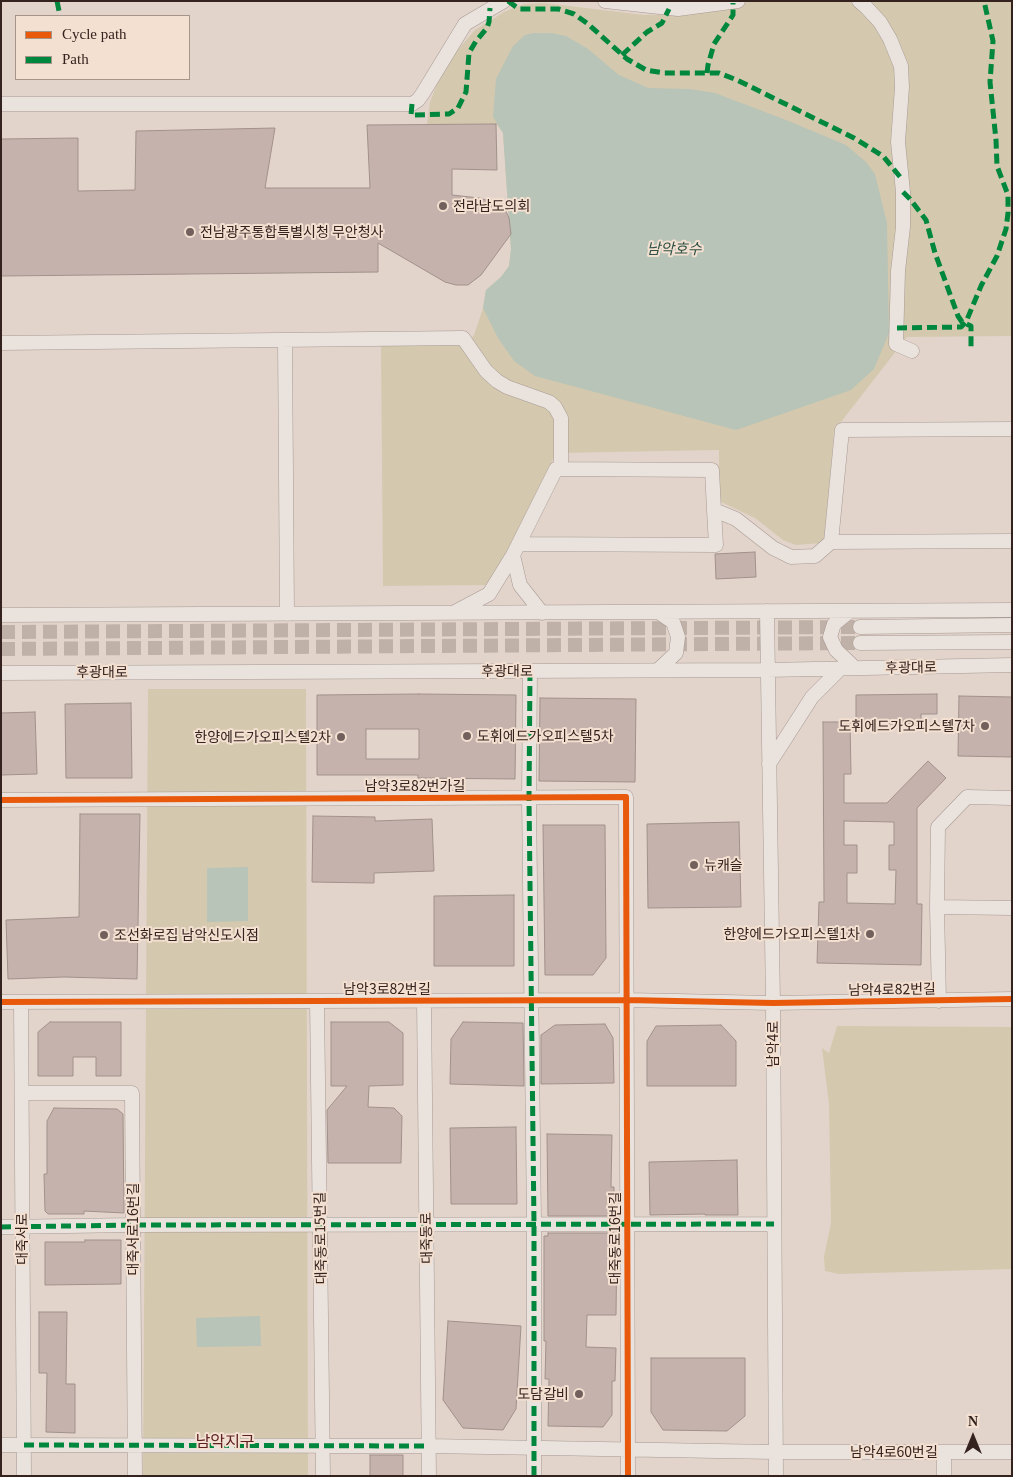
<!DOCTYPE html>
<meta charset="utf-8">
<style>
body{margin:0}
#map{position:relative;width:1013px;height:1477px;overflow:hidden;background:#e2d4cb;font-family:Georgia,serif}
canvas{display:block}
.frame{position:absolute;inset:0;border:2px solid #34221e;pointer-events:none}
.legend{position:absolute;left:15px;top:15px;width:175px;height:65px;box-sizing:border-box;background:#f3e0d1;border:1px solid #a79489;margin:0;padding:6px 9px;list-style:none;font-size:15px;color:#34221e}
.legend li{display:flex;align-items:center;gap:10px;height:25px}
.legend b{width:25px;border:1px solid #a79489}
.north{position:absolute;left:948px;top:1412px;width:50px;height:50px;-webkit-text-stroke:4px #f3e0d1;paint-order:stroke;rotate:0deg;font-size:14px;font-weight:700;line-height:20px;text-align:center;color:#34221e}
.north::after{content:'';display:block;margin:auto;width:18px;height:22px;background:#34221e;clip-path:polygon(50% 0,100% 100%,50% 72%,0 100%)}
</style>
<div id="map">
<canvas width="1013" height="1477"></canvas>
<div class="frame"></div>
<ul class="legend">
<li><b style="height:6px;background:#e8590c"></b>Cycle path</li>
<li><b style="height:6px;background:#00873e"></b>Path</li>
</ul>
<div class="north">N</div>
</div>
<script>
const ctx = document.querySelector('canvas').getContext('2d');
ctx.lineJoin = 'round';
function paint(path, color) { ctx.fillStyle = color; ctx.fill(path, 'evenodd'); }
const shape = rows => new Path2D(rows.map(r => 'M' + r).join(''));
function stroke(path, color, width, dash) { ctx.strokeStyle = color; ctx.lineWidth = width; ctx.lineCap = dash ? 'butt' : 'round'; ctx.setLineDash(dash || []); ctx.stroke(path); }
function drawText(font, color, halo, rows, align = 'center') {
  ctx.font = font + ' Georgia,"Noto Sans KR",serif'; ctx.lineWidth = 4; ctx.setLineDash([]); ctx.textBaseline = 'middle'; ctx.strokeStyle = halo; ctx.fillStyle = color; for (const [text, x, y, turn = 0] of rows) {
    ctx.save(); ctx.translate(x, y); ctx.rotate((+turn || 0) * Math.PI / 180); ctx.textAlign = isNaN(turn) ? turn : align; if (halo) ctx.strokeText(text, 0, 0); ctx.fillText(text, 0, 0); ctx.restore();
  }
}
const green = shape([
 [707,1,1012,1,1012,336,907,337,834,431,825,539,821,543,796,545,783,540,755,518,719,501,719,450,556,453,503,560,488,585,383,586,381,346,458,344,470,340,474,335,483,308,486,290,501,277,509,266,511,249,503,133,496,124,427,125,430,102,442,71,455,53,475,30,504,12,524,4,544,3,644,15,679,14],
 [148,689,306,689,308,1476,143,1476],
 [837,1026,1012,1027,1012,1269,839,1274,825,1271,824,1257,831,1223,829,1104,822,1048,829,1053]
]);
const water = shape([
 [533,33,551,33,566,36,588,49,619,75,648,88,690,89,715,93,786,120,846,145,866,162,875,174,887,223,889,333,874,369,851,390,736,430,535,376,514,361,498,338,483,308,486,290,501,277,509,266,511,249,503,133,493,117,496,79,513,46,525,35],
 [248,867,248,921,207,922,207,868],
 [260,1316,261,1346,197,1347,196,1318]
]);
const building = shape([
 [496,124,497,170,452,169,452,195,479,198,493,202,505,209,509,218,511,234,481,275,468,285,456,285,445,282,378,243,378,272,1,276,1,139,78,138,78,191,135,190,136,131,275,128,265,188,370,188,367,125,496,124],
 [755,552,756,577,716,579,715,554,755,552],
 [419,694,516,695,515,779,418,778,418,775,317,775,317,695,419,694],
 [366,729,419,729,419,759,366,759,366,729],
 [937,694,937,714,921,714,921,724,879,724,879,729,856,730,856,695,937,694],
 [959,696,1012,697,1012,757,958,756,959,696],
 [540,698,636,699,635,782,539,781,540,698],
 [131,703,132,778,66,778,65,704,131,703],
 [35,712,37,774,1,775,1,713,35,712],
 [823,722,850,722,851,774,844,774,844,803,887,803,928,761,946,778,917,808,917,904,922,904,921,965,817,963,819,902,824,902,823,722],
 [844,821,894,822,894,845,889,845,889,870,896,870,895,904,847,903,847,873,857,873,857,845,844,845,844,821],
 [80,814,140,814,137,979,64,977,8,979,6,920,79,917,80,814],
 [313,816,375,817,375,821,432,819,434,871,374,873,374,883,312,882,313,816],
 [739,822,741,907,648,908,647,824,739,822],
 [543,825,605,825,606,958,593,975,545,975,543,825],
 [514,895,514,966,434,966,434,896,514,895],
 [50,1022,121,1022,121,1076,96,1076,96,1057,73,1057,73,1076,38,1076,38,1032,50,1022],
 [331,1022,389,1022,403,1033,403,1085,369,1086,368,1107,394,1108,402,1116,401,1163,328,1163,327,1110,347,1086,331,1086,331,1022],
 [463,1022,523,1023,524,1086,450,1084,451,1039,463,1022],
 [605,1024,613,1038,614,1083,541,1084,541,1035,555,1025,605,1024],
 [721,1025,736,1041,736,1086,647,1086,647,1041,656,1026,721,1025],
 [54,1108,117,1109,123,1114,124,1213,84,1211,84,1214,48,1214,45,1211,44,1174,47,1174,47,1121,54,1108],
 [516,1127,517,1204,451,1204,450,1128,516,1127],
 [547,1134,612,1135,611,1187,614,1187,614,1216,548,1216,547,1134],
 [737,1160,738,1215,705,1215,705,1214,650,1215,649,1162,737,1160],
 [548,1233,614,1233,614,1236,617,1236,616,1315,587,1315,586,1347,616,1348,615,1381,612,1381,612,1415,603,1427,548,1426,549,1379,545,1379,546,1341,544,1341,544,1236,548,1236,548,1233],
 [85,1240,121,1240,121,1284,45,1285,45,1242,85,1242,85,1240],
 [39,1312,67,1312,66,1384,75,1384,75,1433,46,1432,47,1373,39,1373,39,1312],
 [448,1321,521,1326,516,1409,503,1430,463,1428,443,1400,448,1321],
 [651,1358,745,1358,745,1416,727,1431,663,1430,651,1412,651,1358],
 [370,1455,403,1455,403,1476,370,1476,370,1455]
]);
const minorTunnel = shape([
 [1,632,860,627],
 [1,649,860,643]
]);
const minor = shape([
 [605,1,678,9,738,1],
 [859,1,866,7,880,22,890,39,901,66,902,87,898,142,903,192,903,227,898,271,896,344,912,351],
 [1,104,412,104,418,100,423,93,465,24,504,1],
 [285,340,287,614],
 [1,343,463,338,486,371,497,381,507,387,549,402,555,407,561,418,561,469],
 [831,542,1012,541],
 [519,544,716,545,714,510],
 [513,555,520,585,542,613],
 [767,611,773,1003,776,1476],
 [850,611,834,624,830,637,836,650,855,668],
 [455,612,489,594,513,555,556,469,712,470,714,510,736,519,773,548,791,557,815,556,831,542,842,430,1012,429],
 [658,612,673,622,678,637,676,653,658,670],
 [1,615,1012,610],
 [860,627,1012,625],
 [860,643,1012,642],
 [530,671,529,798,534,1224,534,1476],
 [1,673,767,670,1012,665],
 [769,764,812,697,840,669],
 [1,800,626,797,628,1476],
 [937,907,1012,908],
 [317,1001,323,1476],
 [424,1001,429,1476],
 [939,1001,937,907,938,827,967,797,1012,798],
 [1,1002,627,1000,773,1003,1012,999],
 [21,1002,24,1476],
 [22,1093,132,1093,135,1476],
 [1,1227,133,1225,774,1224],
 [1,1445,428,1446,775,1452,1012,1452],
 [944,1452,944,1476]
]);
const quiet = shape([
 [57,1,60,16],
 [508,1,519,9,558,9,574,14,588,24,627,59,646,70,664,73,719,73,737,80,854,138,883,156,901,178],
 [622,55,647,32,662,23,669,9],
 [707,73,708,65,714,44,733,15,733,3],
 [412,104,411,115,449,114,458,108,466,92,469,53,476,41,487,28,489,22,490,8],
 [903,192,910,199,926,220,935,253,958,316,962,322,971,326,971,351],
 [897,328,961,327,966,322,981,286,997,256,1006,229,1008,213,1008,195,997,166,996,140,990,82,993,41,984,1],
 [530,671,529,798,534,1224,534,1476],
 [1,1227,133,1225,774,1224],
 [24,1445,428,1446]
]);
const cycleway = shape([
 [1,800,626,797,628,1476],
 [1,1002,627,1000,773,1003,1012,999]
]);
const markers = [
 [443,206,5,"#71605b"],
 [190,232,5,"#71605b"],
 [985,726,5,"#71605b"],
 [467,736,5,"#71605b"],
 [341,737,5,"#71605b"],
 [694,865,5,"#71605b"],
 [870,934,5,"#71605b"],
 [104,935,5,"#71605b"],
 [579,1394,5,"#71605b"]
];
const poiNames = [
 ["전라남도의회",453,206],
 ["전남광주통합특별시청 무안청사",200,232],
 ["도휘에드가오피스텔7차",975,726,"right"],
 ["도휘에드가오피스텔5차",477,736],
 ["한양에드가오피스텔2차",331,737,"right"],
 ["뉴캐슬",704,865],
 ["한양에드가오피스텔1차",860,934,"right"],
 ["조선화로집 남악신도시점",114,935],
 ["도담갈비",569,1394,"right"]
];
const streetNames = [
 ["후광대로",911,667,-1],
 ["후광대로",507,671],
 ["후광대로",102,672],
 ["남악3로82번가길",415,786],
 ["남악3로82번길",387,989],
 ["남악4로82번길",892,989,-1],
 ["남악4로",773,1044,-90],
 ["대죽서로16번길",133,1229,-90],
 ["대죽동로15번길",320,1238,-91],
 ["대죽동로",426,1238,-91],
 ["대죽동로16번길",615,1238,-90],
 ["대죽서로",22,1239,-90],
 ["남악4로60번길",894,1452]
];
const waterNames = [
 ["남악호수",674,248]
];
const quarterNames = [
 ["남악지구",225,1441]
];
paint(green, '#d4c9ae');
paint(water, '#b7c4b7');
paint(building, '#c5b2ac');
stroke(building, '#a1908b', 1);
stroke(minorTunnel, '#bfb0a8', 14, [14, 7]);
stroke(minor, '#a79a94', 15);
stroke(minor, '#eae2dc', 14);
stroke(quiet, '#00873e', 5, [10, 5]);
stroke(cycleway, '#e8590c', 6);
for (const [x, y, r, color] of markers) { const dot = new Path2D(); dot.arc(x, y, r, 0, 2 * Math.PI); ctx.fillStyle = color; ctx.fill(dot); stroke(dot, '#f3e0d1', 2); }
drawText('14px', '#34221e', '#f3e0d1', poiNames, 'left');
drawText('14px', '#34221e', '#f3e0d1', streetNames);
drawText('italic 15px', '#2e5246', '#f3e0d1', waterNames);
drawText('16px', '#5d2023', '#f3e0d1', quarterNames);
</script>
